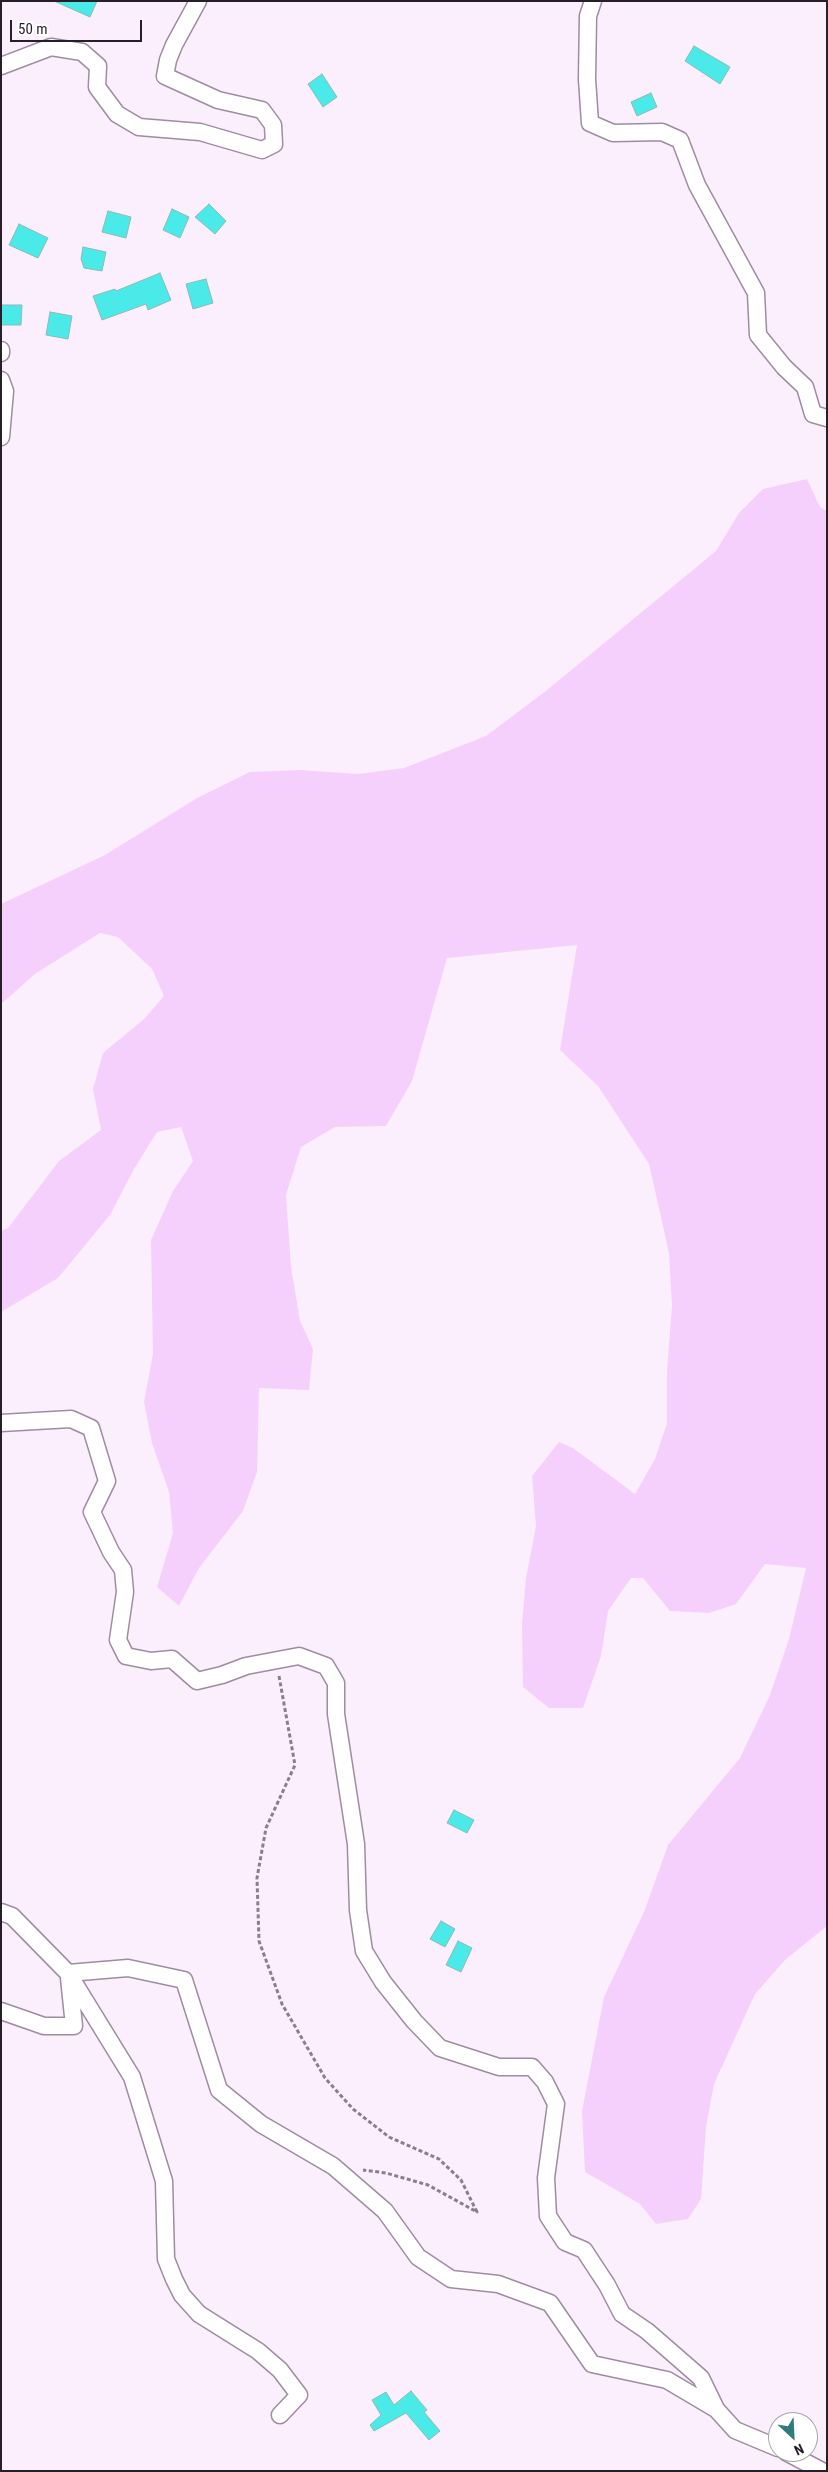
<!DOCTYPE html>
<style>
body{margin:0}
#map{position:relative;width:828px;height:2472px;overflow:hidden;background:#fbeffe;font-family:"Roboto Condensed",sans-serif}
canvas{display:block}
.frame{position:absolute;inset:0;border:2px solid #261e28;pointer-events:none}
.north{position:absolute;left:768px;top:2412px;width:50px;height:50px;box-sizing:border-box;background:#fff;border:1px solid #a8a5a9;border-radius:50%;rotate:155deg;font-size:14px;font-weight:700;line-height:20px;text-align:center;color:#261e28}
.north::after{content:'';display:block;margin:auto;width:18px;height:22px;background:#317b7a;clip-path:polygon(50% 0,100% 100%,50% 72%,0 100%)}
.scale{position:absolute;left:10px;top:20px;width:132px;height:22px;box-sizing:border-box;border:2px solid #261e28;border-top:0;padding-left:6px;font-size:15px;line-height:18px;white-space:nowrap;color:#261e28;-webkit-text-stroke:4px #fff;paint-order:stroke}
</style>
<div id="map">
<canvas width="828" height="2472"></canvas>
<div class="frame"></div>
<div class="north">N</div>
<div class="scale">50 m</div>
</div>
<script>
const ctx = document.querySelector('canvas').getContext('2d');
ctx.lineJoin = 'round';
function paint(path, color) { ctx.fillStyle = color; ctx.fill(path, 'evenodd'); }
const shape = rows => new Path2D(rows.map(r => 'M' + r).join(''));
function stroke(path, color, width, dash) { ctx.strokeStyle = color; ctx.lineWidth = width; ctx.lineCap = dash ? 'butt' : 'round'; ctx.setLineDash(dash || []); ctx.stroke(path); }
const green = shape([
 [807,479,820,507,827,511,827,1926,785,1960,755,1994,714,2084,706,2127,701,2199,688,2219,656,2224,640,2204,585,2172,582,2111,604,1997,644,1912,668,1845,740,1758,770,1695,789,1639,806,1568,765,1564,736,1604,709,1613,670,1611,643,1578,631,1578,608,1611,601,1656,583,1708,549,1708,523,1687,522,1623,526,1578,536,1526,532,1476,559,1442,573,1448,635,1494,655,1459,667,1423,667,1371,672,1306,669,1253,649,1164,598,1086,560,1050,577,945,447,958,412,1081,386,1126,335,1127,301,1147,286,1195,291,1267,300,1321,313,1349,309,1390,259,1388,257,1472,243,1511,199,1568,179,1606,157,1587,173,1533,169,1492,152,1443,144,1402,153,1354,151,1240,173,1191,193,1161,181,1127,157,1132,134,1169,110,1215,58,1278,1,1312,1,1231,8,1228,59,1161,101,1130,93,1089,103,1053,144,1019,164,996,152,969,118,937,100,933,35,974,1,1004,1,904,105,855,197,798,250,772,300,770,358,774,404,768,486,736,547,690,716,551,739,513,763,489]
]);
const building = shape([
 [54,1,97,1,90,17,54,1],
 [694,46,730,67,720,84,685,61,694,46],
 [322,74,337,97,323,107,308,84,322,74],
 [651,93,657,107,637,116,631,102,651,93],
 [209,204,226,221,215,234,195,217,209,204],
 [172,209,189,217,180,238,163,230,172,209],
 [108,211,131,217,126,238,102,232,108,211],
 [19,224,48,238,38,258,9,245,19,224],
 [83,247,106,252,102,271,84,268,81,259,83,247],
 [160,273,171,300,148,310,146,304,102,320,93,296,115,289,116,291,160,273],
 [206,279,213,303,193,309,186,284,206,279],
 [1,305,22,305,21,325,1,325,1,305],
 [50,312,72,316,68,339,46,335,50,312],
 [454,1810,474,1820,467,1833,447,1823,454,1810],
 [441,1921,455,1929,445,1947,430,1939,441,1921],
 [458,1941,472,1948,461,1972,446,1965,458,1941],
 [411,2391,427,2410,424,2412,440,2431,429,2440,406,2413,374,2431,370,2425,381,2415,372,2400,386,2392,394,2405,411,2391]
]);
const path = shape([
 [279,1676,295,1765,266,1828,257,1878,259,1941,282,2004,325,2078,353,2109,389,2137,439,2159,461,2180,477,2212,428,2185,386,2173,363,2170]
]);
const street = shape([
 [593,1,588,16,587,79,590,123,613,133,662,132,680,140,697,185,756,293,758,335,784,367,805,387,813,414,827,418],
 [1,66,51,47,82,52,98,66,97,87,117,114,139,127,200,132,262,150,274,144,273,125,262,110,218,100,165,76,168,60,174,45,198,1],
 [1,350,1,353],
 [1,380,5,391,1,437],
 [1,1423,71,1419,91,1428,107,1481,92,1512,111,1552,123,1570,125,1592,118,1640,126,1656,151,1661,172,1659,197,1681,222,1675,246,1666,299,1656,326,1666,336,1683,336,1714,356,1844,358,1910,364,1951,383,1982,414,2021,440,2048,499,2067,532,2067,545,2082,556,2104,546,2178,548,2216,565,2242,584,2250,607,2285,622,2314,647,2331,701,2378,716,2409,735,2430,778,2448],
 [1,1912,12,1916,68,1973,128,1968,184,1980,219,2090,261,2124,333,2166,385,2211,418,2257,451,2279,498,2284,550,2303,592,2364,667,2380,716,2409],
 [68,1973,132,2077,164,2181,166,2259,174,2279,182,2295,199,2314,258,2351,280,2370,299,2395,280,2415],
 [1,2011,44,2026,74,2026,69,1978],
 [786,2452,822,2471]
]);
paint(green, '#f6d0fc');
paint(building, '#4aeae9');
stroke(building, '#92b7b6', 1);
stroke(street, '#9f8ba2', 19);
stroke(path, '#897f8c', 3, [4, 2.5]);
stroke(street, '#fff', 16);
</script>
